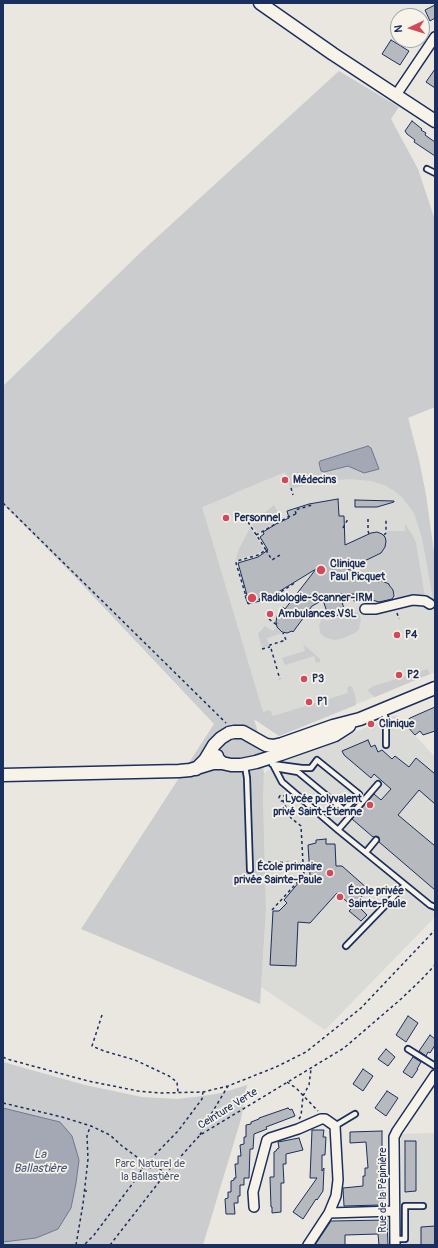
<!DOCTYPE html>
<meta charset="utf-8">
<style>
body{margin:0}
#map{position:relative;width:438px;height:1248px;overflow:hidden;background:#eae7e0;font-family:Pangolin,sans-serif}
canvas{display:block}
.frame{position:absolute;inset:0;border:4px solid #1b2f5e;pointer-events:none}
.north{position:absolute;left:390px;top:8px;width:40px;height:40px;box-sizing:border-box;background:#f7f3e8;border:1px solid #9fa5b1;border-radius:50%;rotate:266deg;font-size:11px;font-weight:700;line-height:16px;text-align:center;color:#1b2f5e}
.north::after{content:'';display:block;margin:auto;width:14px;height:18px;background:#d1495b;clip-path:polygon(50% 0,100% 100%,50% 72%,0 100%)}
</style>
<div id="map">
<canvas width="438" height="1248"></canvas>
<div class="frame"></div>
<div class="north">N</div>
</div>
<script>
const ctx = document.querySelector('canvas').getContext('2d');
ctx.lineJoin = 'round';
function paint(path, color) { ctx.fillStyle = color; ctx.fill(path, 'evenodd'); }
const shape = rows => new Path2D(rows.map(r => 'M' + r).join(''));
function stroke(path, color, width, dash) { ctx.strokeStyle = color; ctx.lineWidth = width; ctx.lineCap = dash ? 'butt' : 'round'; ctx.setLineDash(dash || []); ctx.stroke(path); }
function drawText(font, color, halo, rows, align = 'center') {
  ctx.font = font + ' Pangolin,sans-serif'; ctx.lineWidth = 3.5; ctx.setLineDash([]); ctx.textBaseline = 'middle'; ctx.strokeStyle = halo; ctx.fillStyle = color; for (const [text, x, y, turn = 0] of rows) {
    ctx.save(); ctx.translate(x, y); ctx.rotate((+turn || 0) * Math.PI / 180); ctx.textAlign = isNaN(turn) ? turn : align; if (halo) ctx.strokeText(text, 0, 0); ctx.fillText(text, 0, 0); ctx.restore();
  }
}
const built = shape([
 [408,417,419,460,426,495,435,560,435,672,279,736,254,719,187,508],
 [396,715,435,757,435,917,325,1030,261,987,266,909,264,832,263,799,264,773,281,763],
 [435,1133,435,1245,402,1245,401,1134]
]);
const green = shape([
 [339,71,399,107,391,119,418,169,435,220,435,407,408,418,419,460,426,495,435,560,435,610,422,538,414,513,402,497,393,490,384,485,371,481,349,479,317,482,291,489,285,472,237,492,229,496,202,507,263,712,270,710,273,716,348,693,347,688,349,686,352,687,353,689,356,700,356,705,279,736,254,719,257,729,264,773,263,799,264,832,266,909,260,1004,81,929,214,724,77,579,3,504,3,386,142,251],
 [274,505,281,518,258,533,252,525,261,516],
 [405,524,413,536,416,543,425,597,422,596,413,596,395,600,396,594,394,593,393,590,389,585,389,584,380,580,379,582,361,575,360,563,382,553,382,551,386,543,385,537,388,531,405,531],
 [250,528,264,550,258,553,236,560,239,549],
 [349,610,358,613,361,618,359,629,355,633,344,638,335,640,326,638,320,633,319,625,322,618,327,621,348,615],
 [265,626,273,631,277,627,282,633,267,638,269,646,262,648,258,634],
 [303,644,320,659,320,662,316,663,314,656,285,665,282,658,305,651],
 [428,669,430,674,375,697,371,694,367,690,371,688,371,687],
 [3,1062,85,1085,142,1097,177,1099,203,1096,221,1093,247,1085,241,1119,203,1245,3,1245,3,1242,36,1238,71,1208,76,1183,79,1160,60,1122,3,1108]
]);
const water = shape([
 [368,446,371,448,379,469,364,473,348,466,324,472,321,471,319,463,320,461,368,446],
 [3,1108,60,1122,72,1136,79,1160,76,1183,71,1208,58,1229,36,1238,3,1242,3,1108]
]);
const building = shape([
 [435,5,435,18,430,21,425,10,435,5],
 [391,40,409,51,400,65,382,54,391,40],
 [435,69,435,88,426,82,435,69],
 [412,121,422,129,421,130,426,133,425,135,435,142,435,156,414,142,415,140,407,134,405,131,412,121],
 [338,499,339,516,344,516,345,545,371,533,377,532,382,534,385,537,386,541,385,547,381,553,348,569,379,582,380,580,389,584,389,585,393,590,394,596,392,599,379,602,369,599,369,601,361,599,362,596,355,594,340,594,345,613,329,618,323,600,312,606,293,632,292,631,287,633,282,632,277,627,276,622,277,616,283,607,285,609,316,569,275,594,259,599,260,601,248,604,245,596,247,595,238,563,258,557,268,550,260,537,264,534,263,532,276,524,289,518,287,511,309,504,338,499],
 [355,500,394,501,394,502,377,507,355,507,355,500],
 [435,707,435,731,423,735,420,731,415,735,404,723,410,718,435,707],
 [368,740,371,747,375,745,378,752,382,750,392,759,395,756,409,767,416,758,435,774,435,804,419,790,398,815,435,846,435,890,379,842,379,837,376,836,373,837,352,819,374,794,381,800,391,789,374,774,371,778,344,755,342,751,368,740],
 [326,839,326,844,335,844,336,866,342,866,368,889,358,901,363,906,361,909,367,915,361,921,349,911,353,907,337,893,310,923,298,922,296,966,270,965,273,911,279,911,287,903,284,900,300,881,303,883,310,875,308,845,316,843,316,840,326,839],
 [408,1016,418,1023,406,1042,396,1035,408,1016],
 [430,1035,435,1039,435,1045,430,1053,428,1052,426,1056,419,1051,430,1035],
 [386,1049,395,1057,388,1066,378,1059,386,1049],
 [413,1057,421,1062,417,1069,418,1069,412,1078,403,1072,413,1057],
 [363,1069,373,1076,363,1091,353,1084,363,1069],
 [387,1091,398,1098,386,1116,375,1108,387,1091],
 [288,1108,290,1110,292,1109,295,1116,266,1127,267,1129,254,1134,253,1149,250,1149,249,1178,244,1178,244,1185,240,1185,240,1196,238,1196,238,1203,234,1203,235,1214,226,1214,225,1199,228,1198,228,1192,231,1192,231,1181,234,1180,234,1178,236,1178,235,1164,238,1164,238,1156,241,1156,240,1145,244,1144,244,1137,246,1137,246,1125,251,1124,251,1122,259,1119,259,1118,288,1108],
 [312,1130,324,1130,323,1137,326,1137,325,1155,322,1155,322,1171,324,1168,323,1191,317,1200,316,1199,303,1219,293,1212,317,1178,310,1178,312,1130],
 [382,1131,382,1155,379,1155,380,1172,383,1172,383,1201,380,1205,344,1206,343,1188,363,1186,363,1176,365,1176,365,1168,368,1168,366,1142,350,1143,350,1132,382,1131],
 [299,1138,303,1150,286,1154,286,1164,283,1164,284,1183,281,1183,281,1212,272,1213,272,1207,271,1207,270,1177,274,1177,274,1152,276,1151,277,1149,279,1148,278,1142,299,1138],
 [405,1141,416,1141,416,1191,405,1192,405,1141],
 [387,1220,388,1245,379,1245,378,1234,345,1235,345,1245,315,1245,331,1221,387,1220],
 [435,1226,435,1245,421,1245,421,1227,435,1226]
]);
const path = shape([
 [291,488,293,495],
 [3,503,226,723],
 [296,514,295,510,312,505],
 [368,519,368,531,369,534],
 [248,522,266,550,258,555,237,561,236,563,248,603,276,595,296,582],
 [343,528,348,519],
 [256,535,288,517,296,514,297,516],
 [384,535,386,533,386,520],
 [266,550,272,560,280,555],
 [342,598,351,599,359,603],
 [397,613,399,619],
 [269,619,277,625,278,623],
 [262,649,270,647],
 [277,669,270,645,286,640,283,633],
 [278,673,280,679],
 '279 798a3 3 0 1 1 6 0a3 3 0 1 1-6 0Z',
 [268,862,303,863,301,826,291,818,283,801],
 [272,910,304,875,303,863],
 [102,1015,92,1046,104,1051,135,1060,169,1076,177,1082,178,1092],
 [3,1057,7,1059,88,1081,138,1091,161,1093,203,1092,228,1086,276,1067,306,1052,361,1008,435,930],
 [287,1082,296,1088,318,1111],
 [3,1103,62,1117,91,1126,110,1135,122,1146,141,1160,142,1168,139,1175,94,1235,84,1245],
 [299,1119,301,1116,303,1096,309,1085,311,1069],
 [200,1135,204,1126,228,1086],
 [142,1168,178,1131,202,1099,203,1092],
 [142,1168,158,1168,166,1173],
 [84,1191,88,1191],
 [76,1245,83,1204,88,1159,87,1136,90,1127],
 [110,1245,166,1173,200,1135,344,1048,401,999,421,980,435,965]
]);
const lane = shape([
 [427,169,435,173],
 [383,711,386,719,386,745],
 [270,759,282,782,338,830,430,905,435,907],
 [272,764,302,768,311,768,317,760,359,794,344,810,298,772,275,768],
 [245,766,247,778,250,870],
 [338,830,378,784],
 [366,852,376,840],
 [346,946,405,885],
 [408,1049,435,1066],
 [335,1126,355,1114],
 [395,1239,405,1239,405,1206,423,1206]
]);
const street = shape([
 [396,95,435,37],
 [365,609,376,609,413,600,425,601,430,604],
 [254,1207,253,1192,267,1140,270,1138,298,1129,321,1119,325,1119,335,1126,338,1180,336,1196,329,1213],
 [308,1245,329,1213,394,1211],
 [395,1245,394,1137,397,1131,435,1075]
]);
const secondary = shape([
 [260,3,333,54,435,121],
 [217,756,217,758,222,763,231,765,241,765,256,762,281,754,335,735,349,726],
 [196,769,205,760,214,745,221,738,229,733,234,732,243,732,266,745,273,746,282,744,333,726,360,719,435,688],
 [3,775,179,771,190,770,213,763,222,763]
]);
const markers = [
 [285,480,4,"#d1495b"],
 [226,518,4,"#d1495b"],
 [321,570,5,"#d1495b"],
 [252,598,5,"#d1495b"],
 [270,614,4,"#d1495b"],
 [397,635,4,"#d1495b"],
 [399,675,4,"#d1495b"],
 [304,679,4,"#d1495b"],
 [309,702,4,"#d1495b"],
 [371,724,4,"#d1495b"],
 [370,805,4,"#d1495b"],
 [330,873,4,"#d1495b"],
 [340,897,4,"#d1495b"]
];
const poiNames = [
 ["Médecins",293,480],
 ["Personnel",234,518],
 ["Clinique",330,564],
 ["Paul Picquet",330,577],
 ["Radiologie-Scanner-IRM",261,598],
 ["Ambulances VSL",278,614],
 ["P4",405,635],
 ["P2",407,675],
 ["P3",312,679],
 ["P1",317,702],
 ["Clinique",379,724],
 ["Lycée polyvalent",362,799,"right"],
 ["privé Saint-Étienne",362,812,"right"],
 ["École primaire",322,867,"right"],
 ["privée Sainte-Paule",322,880,"right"],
 ["École privée",348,891],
 ["Sainte-Paule",348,904]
];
const streetNames = [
 ["Ceinture Verte",228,1109,-32],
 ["Rue de la Pépinière",383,1190,-90]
];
const parkNames = [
 ["Parc Naturel de",150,1164],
 ["la Ballastière",150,1177]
];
const waterNames = [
 ["La",40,1155],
 ["Ballastière",40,1169]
];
paint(built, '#dadad6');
paint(green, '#cbcccd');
paint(water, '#a3a8b4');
stroke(water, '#6d7892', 1);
paint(building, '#b6babf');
stroke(building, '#1b2f5e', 1);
stroke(lane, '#1b2f5e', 8);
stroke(street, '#1b2f5e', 12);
stroke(secondary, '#1b2f5e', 15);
stroke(path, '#1b2f5e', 1.5, [3, 3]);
stroke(lane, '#f7f3e8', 4.5);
stroke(street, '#f7f3e8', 9);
stroke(secondary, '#f7f3e8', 12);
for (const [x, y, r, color] of markers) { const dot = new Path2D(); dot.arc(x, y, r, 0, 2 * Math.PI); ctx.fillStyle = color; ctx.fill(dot); stroke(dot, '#f7f3e8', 1.5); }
drawText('bold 11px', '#1b2f5e', '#f7f3e8', poiNames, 'left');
drawText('11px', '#1b2f5e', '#f7f3e8', streetNames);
drawText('11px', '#47567a', '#f7f3e8', parkNames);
drawText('italic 12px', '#445378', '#f7f3e8', waterNames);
</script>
